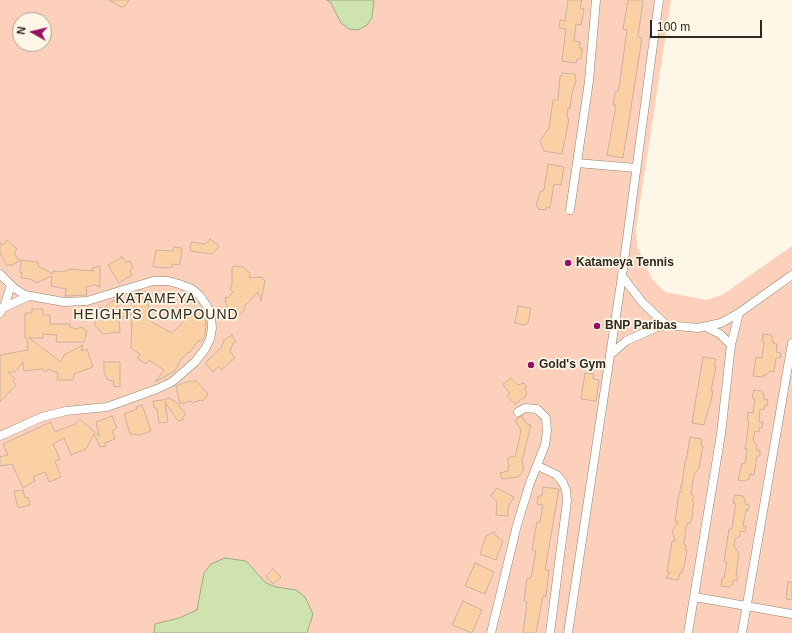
<!DOCTYPE html>
<style>
body{margin:0}
#map{position:relative;width:792px;height:633px;overflow:hidden;background:#fef6e7;font-family:Arial,sans-serif}
canvas{display:block}
.north{position:absolute;left:12px;top:12px;width:40px;height:40px;box-sizing:border-box;background:#fef6e7;border:1px solid #aba497;border-radius:50%;rotate:278deg;font-size:11px;font-weight:700;line-height:16px;text-align:center;color:#2e291f}
.north::after{content:'';display:block;margin:auto;width:14px;height:18px;background:#971066;clip-path:polygon(50% 0,100% 100%,50% 72%,0 100%)}
.scale{position:absolute;left:650px;top:20px;width:112px;height:18px;box-sizing:border-box;border:2px solid #2e291f;border-top:0;padding-left:5px;font-size:12px;line-height:14px;white-space:nowrap;color:#2e291f;-webkit-text-stroke:3px #fef6e7;paint-order:stroke}
</style>
<div id="map">
<canvas width="792" height="633"></canvas>
<div class="north">N</div>
<div class="scale">100 m</div>
</div>
<script>
const ctx = document.querySelector('canvas').getContext('2d');
ctx.lineJoin = 'round';
function paint(path, color) { ctx.fillStyle = color; ctx.fill(path, 'evenodd'); }
const shape = rows => new Path2D(rows.map(r => 'M' + r).join(''));
function stroke(path, color, width, dash) { ctx.strokeStyle = color; ctx.lineWidth = width; ctx.lineCap = dash ? 'butt' : 'round'; ctx.setLineDash(dash || []); ctx.stroke(path); }
function drawText(font, color, halo, rows, align = 'center') {
  ctx.font = font + ' Arial,sans-serif'; ctx.lineWidth = 3.5; ctx.setLineDash([]); ctx.textBaseline = 'middle'; ctx.strokeStyle = halo; ctx.fillStyle = color; for (const [text, x, y, turn = 0] of rows) {
    ctx.save(); ctx.translate(x, y); ctx.rotate((+turn || 0) * Math.PI / 180); ctx.textAlign = isNaN(turn) ? turn : align; if (halo) ctx.strokeText(text, 0, 0); ctx.fillText(text, 0, 0); ctx.restore();
  }
}
const green = shape([
 [0,0,671,0,636,228,637,246,652,279,665,292,706,300,722,295,792,246,792,633,0,633],
 [20,20,44,20,44,44,20,44]
]);
const water = shape([
 [327,0,374,0,372,18,367,25,358,30,349,29,341,23,331,3,327,0],
 [225,558,246,561,266,583,276,587,296,590,305,597,313,614,307,633,154,633,155,624,179,618,197,610,204,573,211,564,225,558]
]);
const building = shape([
 [109,0,129,0,125,6,121,7,109,0],
 [568,0,582,0,580,8,584,9,581,25,576,24,574,41,580,42,579,48,582,48,581,59,577,59,576,63,562,61,566,29,559,28,560,20,565,21,568,0],
 [628,0,643,0,638,37,642,38,623,158,607,155,616,105,613,105,615,92,618,91,619,87,627,30,623,29,628,0],
 [562,73,575,74,576,81,572,93,570,109,568,108,567,118,569,119,562,154,544,151,540,141,549,128,553,100,558,100,560,76,562,76,562,73],
 [548,164,564,167,561,185,554,184,550,208,546,207,546,210,538,209,538,207,536,206,540,192,544,190,548,164],
 [210,239,219,246,212,254,190,251,191,242,206,244,210,239],
 [7,240,17,249,14,252,19,261,11,266,10,264,7,266,0,253,0,242,3,245,7,240],
 [174,247,182,248,180,265,172,264,172,267,168,268,153,267,156,250,173,251,174,247],
 [122,257,126,262,130,261,133,268,130,271,132,275,119,283,108,265,122,257],
 [21,260,38,262,38,266,53,274,53,271,63,272,63,271,68,271,69,269,93,271,92,268,100,266,100,287,95,285,86,287,87,295,65,296,66,289,51,286,52,276,36,283,30,279,21,278,22,273,20,273,21,260],
 [235,266,243,267,250,273,249,278,262,277,265,281,261,301,258,292,244,307,245,309,240,315,229,318,222,312,227,310,225,297,228,298,233,292,230,289,232,285,232,267,235,266],
 [139,291,149,292,148,314,151,314,150,321,172,333,197,308,206,318,205,337,200,342,199,340,189,353,188,352,180,361,175,371,155,382,164,370,149,360,146,364,137,358,140,354,131,348,132,314,119,318,120,332,103,334,95,326,95,310,99,307,103,309,112,301,118,301,119,310,134,311,135,292,139,291],
 [518,306,531,308,528,323,525,325,515,323,518,306],
 [32,309,43,309,43,315,50,315,50,324,70,324,70,327,77,329,81,327,87,331,84,342,56,342,57,335,43,334,43,338,29,338,61,362,64,355,83,345,81,351,87,349,93,367,74,374,73,380,57,380,58,373,48,369,46,372,42,369,24,371,23,362,15,372,8,372,15,379,13,381,16,385,0,402,0,355,28,350,27,338,25,338,25,313,32,313,32,309],
 [763,334,771,335,773,339,773,343,777,344,776,352,781,353,780,358,776,358,774,372,770,371,766,375,763,375,763,377,753,376,756,357,762,358,764,342,762,342,763,334],
 [232,335,236,342,233,343,230,351,235,358,221,370,218,367,213,372,205,363,221,348,224,340,232,335],
 [703,357,716,359,714,366,716,366,711,391,713,391,711,401,704,425,692,423,703,357],
 [104,362,120,362,120,387,113,386,114,381,108,380,104,373,104,362],
 [585,373,594,374,593,379,599,380,596,401,581,399,585,373],
 [511,378,518,385,524,383,527,387,524,389,527,392,525,397,515,404,507,396,510,394,503,384,511,378],
 [196,381,208,394,203,401,201,400,192,403,191,401,180,404,176,386,186,382,196,381],
 [754,390,762,391,764,395,764,399,768,400,767,406,765,405,764,410,760,409,759,422,763,422,762,428,759,427,759,432,755,431,753,441,757,445,756,450,760,450,760,456,757,456,754,475,750,474,749,479,745,481,738,480,742,463,745,464,747,449,745,449,749,421,747,421,748,412,753,413,755,399,752,398,754,390],
 [169,398,176,402,186,414,183,417,183,420,178,421,165,402,168,422,159,423,157,408,154,408,153,401,164,400,169,398],
 [142,405,151,431,140,435,130,434,124,414,137,409,136,407,142,405],
 [112,416,117,428,112,431,115,439,105,443,106,446,100,447,94,434,86,449,71,455,64,438,53,444,60,459,55,461,61,477,49,482,45,472,33,477,35,481,23,488,12,464,0,466,0,457,8,455,3,444,51,422,55,432,75,424,80,419,99,436,96,422,112,416],
 [522,416,527,424,531,425,522,461,524,470,518,477,502,479,500,473,508,471,509,464,507,459,511,456,515,457,519,440,521,430,515,420,522,416],
 [690,437,702,439,701,446,703,446,699,468,695,473,693,480,691,495,694,496,692,500,694,501,692,512,693,512,692,518,690,523,688,523,686,528,684,545,686,545,685,550,687,550,684,568,683,568,682,573,680,573,678,580,666,578,670,572,667,572,672,541,675,541,672,531,678,522,675,522,679,492,682,492,680,486,682,486,685,461,686,461,690,437],
 [543,487,559,489,545,570,549,570,546,596,543,596,536,633,523,633,527,602,524,601,527,578,531,578,536,551,532,550,537,522,540,522,543,505,537,504,538,496,542,496,543,487],
 [497,488,514,497,508,507,508,516,496,515,497,502,491,496,497,488],
 [23,490,25,498,28,497,30,505,18,508,14,491,23,490],
 [735,495,743,496,745,500,745,504,749,505,748,511,746,510,745,514,743,526,746,526,745,532,740,531,740,536,735,539,734,546,739,553,736,575,738,575,737,581,733,580,732,585,729,587,721,586,722,578,724,578,727,562,724,562,729,529,732,529,733,520,736,504,733,503,735,495],
 [494,532,498,538,503,541,496,560,480,554,486,536,494,532],
 [475,563,494,572,485,594,465,586,475,563],
 [273,569,281,577,273,584,266,576,273,569],
 [788,582,792,582,792,600,786,599,788,582],
 [463,601,482,610,472,633,452,625,463,601]
]);
const minor = shape([
 [577,163,636,168],
 [570,210,589,81,596,0],
 [0,274,14,288,25,295,64,302,87,301,153,281,168,281,179,284,192,289,200,296,207,306,211,316,212,328,210,339,205,349,195,362,172,382,157,389,107,407,66,411,42,417,0,436],
 [622,276,642,302,666,325],
 [3,308,29,296],
 [0,313,5,304,11,285],
 [706,327,720,334,731,345],
 [610,355,626,341,655,328,666,325,698,328,721,323,739,313,792,275],
 [538,466,557,475,563,483,566,490,567,501,550,633],
 [695,597,792,614],
 [491,633,517,525,530,483,545,445,547,431,546,418,537,409,525,408,518,412],
 [568,633,622,276,659,0],
 [688,633,721,434,731,345,739,313],
 [742,633,792,343]
]);
const markers = [
 [568,263,4,"#971066"],
 [597,326,4,"#971066"],
 [531,365,4,"#971066"]
];
const poiNames = [
 ["Katameya Tennis",576,263],
 ["BNP Paribas",605,326],
 ["Gold's Gym",539,365]
];
const quarterNames = [
 ["KATAMEYA",156,299],
 ["HEIGHTS COMPOUND",156,315]
];
paint(green, '#fcd0ba');
paint(water, '#cfe3ae');
stroke(water, '#9fab83', 1);
paint(building, '#fbd0a5');
stroke(building, '#c9b4a0', 1);
stroke(minor, '#90856d', 9);
stroke(minor, '#fff', 8);
for (const [x, y, r, color] of markers) { const dot = new Path2D(); dot.arc(x, y, r, 0, 2 * Math.PI); ctx.fillStyle = color; ctx.fill(dot); stroke(dot, '#fef6e7', 1.5); }
drawText('bold 12px', '#2e291f', '#fef6e7', poiNames, 'left');
ctx.letterSpacing = '1px';
drawText('14px', '#2e291f', '#fef6e7', quarterNames);
ctx.letterSpacing = '0px';
</script>
